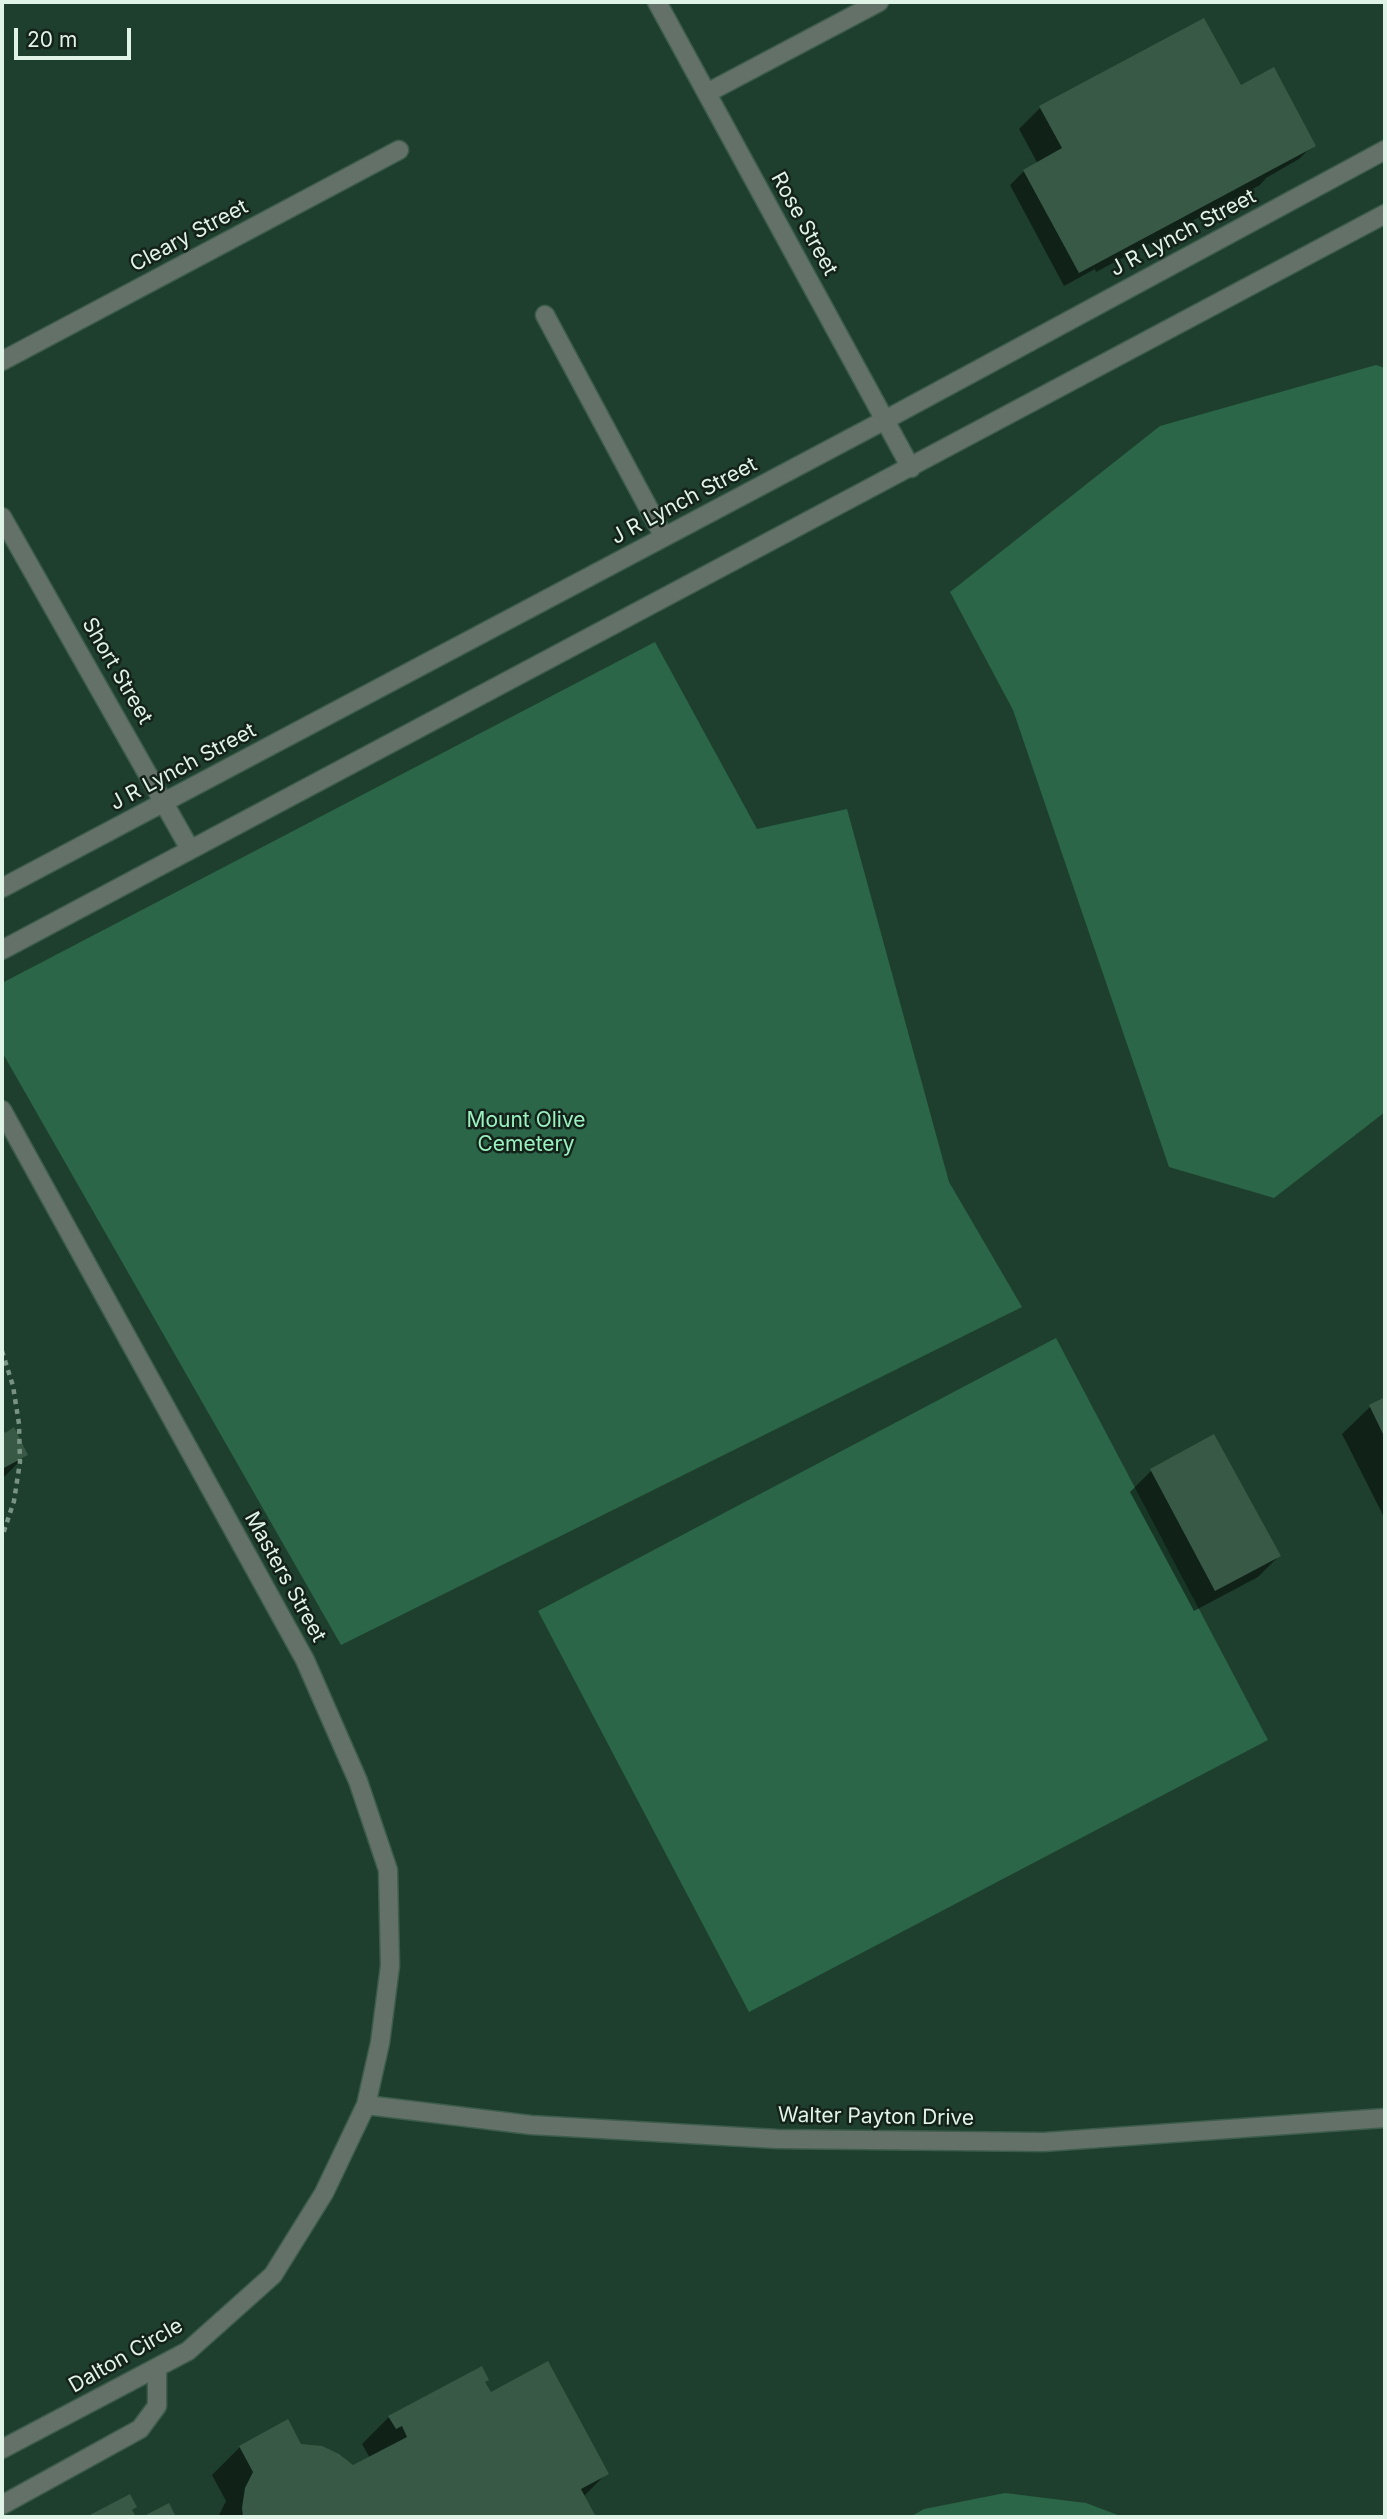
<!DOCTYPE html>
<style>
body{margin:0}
#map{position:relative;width:1387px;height:2519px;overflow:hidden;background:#1e3f2d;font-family:Inter,sans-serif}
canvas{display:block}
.frame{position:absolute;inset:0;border:4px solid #e0f3e7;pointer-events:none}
.scale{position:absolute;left:14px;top:28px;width:117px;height:32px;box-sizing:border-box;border:4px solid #e0f3e7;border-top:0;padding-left:9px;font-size:21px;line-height:24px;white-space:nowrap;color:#e0f3e7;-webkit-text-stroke:5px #14221a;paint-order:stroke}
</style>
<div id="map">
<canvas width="1387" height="2519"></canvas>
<div class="frame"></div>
<div class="scale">20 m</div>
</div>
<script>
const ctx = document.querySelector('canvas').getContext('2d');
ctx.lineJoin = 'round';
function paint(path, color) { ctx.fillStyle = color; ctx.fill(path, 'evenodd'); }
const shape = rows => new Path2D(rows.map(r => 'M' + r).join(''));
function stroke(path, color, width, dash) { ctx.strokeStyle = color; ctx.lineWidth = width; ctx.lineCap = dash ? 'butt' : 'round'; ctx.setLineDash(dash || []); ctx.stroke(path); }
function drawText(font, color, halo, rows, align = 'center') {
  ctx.font = font + ' Inter,sans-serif'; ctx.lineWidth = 5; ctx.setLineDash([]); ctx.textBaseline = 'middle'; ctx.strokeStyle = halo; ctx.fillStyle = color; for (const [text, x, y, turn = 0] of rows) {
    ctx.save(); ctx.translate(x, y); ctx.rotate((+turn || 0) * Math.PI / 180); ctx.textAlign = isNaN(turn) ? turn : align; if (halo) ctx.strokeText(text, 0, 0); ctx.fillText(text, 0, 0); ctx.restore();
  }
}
const green = shape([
 [1376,365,1385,368,1385,1112,1274,1198,1169,1167,1013,710,950,592,1160,426],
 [655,642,757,829,847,809,949,1182,1022,1307,341,1645,2,1052,2,983],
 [1056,1338,1268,1740,749,2012,538,1611],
 [1005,2493,1086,2503,1123,2517,910,2517,924,2509]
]);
const shadow = shape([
 [1240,88,1313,145,1299,159,1266,178,1260,185,1096,272,1095,269,1064,286,1010,185,1024,171,1038,164,1019,129,1040,108],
 [1385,1399,1385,1519,1342,1434,1370,1407],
 [2,1431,26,1455,2,1479],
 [1214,1436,1279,1556,1258,1577,1194,1611,1130,1492,1151,1471],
 [484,2383,490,2395,607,2473,583,2497,594,2517,218,2517,226,2501,212,2475,240,2447,300,2446,353,2467,370,2458,362,2444,389,2417]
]);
const building = shape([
 [1204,18,1241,85,1274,67,1316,146,1079,273,1023,170,1062,148,1039,106],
 [1385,1397,1385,1438,1369,1405],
 [2,1427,5,1433,14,1427,28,1455,2,1469],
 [1214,1434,1281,1556,1215,1591,1150,1469],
 [548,2361,609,2474,581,2489,596,2517,243,2517,242,2508,245,2488,253,2472,239,2446,288,2419,301,2444,322,2446,339,2454,353,2465,407,2437,402,2426,396,2429,388,2416,482,2366,489,2380,485,2382,491,2392],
 [130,2494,137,2507,132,2510,136,2517,86,2517],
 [169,2503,176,2517,142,2517]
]);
const path = shape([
 [2,1351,13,1386,19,1424,20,1462,14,1501,2,1537]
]);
const minor = shape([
 [657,2,911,468],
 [707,93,879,2],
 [545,315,664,537],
 [2,361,399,150],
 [2,517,190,849],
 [2,888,885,420,1385,150],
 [2,950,1385,214],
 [2,1110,305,1660,358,1781,388,1870,390,1966,380,2043,366,2105,324,2193,273,2275,188,2351,2,2449],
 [366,2105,531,2125,777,2139,1044,2142,1385,2118],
 [2,2505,140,2429,157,2406,157,2368]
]);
const streetNames = [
 ["Rose Street",804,224,61],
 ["J R Lynch Street",1183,233,-28],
 ["Cleary Street",189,236,-28],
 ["J R Lynch Street",684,501,-28],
 ["Short Street",117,671,60],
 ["J R Lynch Street",183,767,-28],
 ["Masters Street",285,1577,61],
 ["Walter Payton Drive",876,2117,1],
 ["Dalton Circle",126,2356,-30]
];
const parkNames = [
 ["Mount Olive",526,1121],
 ["Cemetery",526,1145]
];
paint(green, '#2b6648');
paint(shadow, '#0007');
paint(building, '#375946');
stroke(minor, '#3d5c4b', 21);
stroke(path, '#789283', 4.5, [5, 5]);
stroke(minor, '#637168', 18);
drawText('21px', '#e0f3e7', '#14221a', streetNames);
drawText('21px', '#9af2c1', '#14221a', parkNames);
</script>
